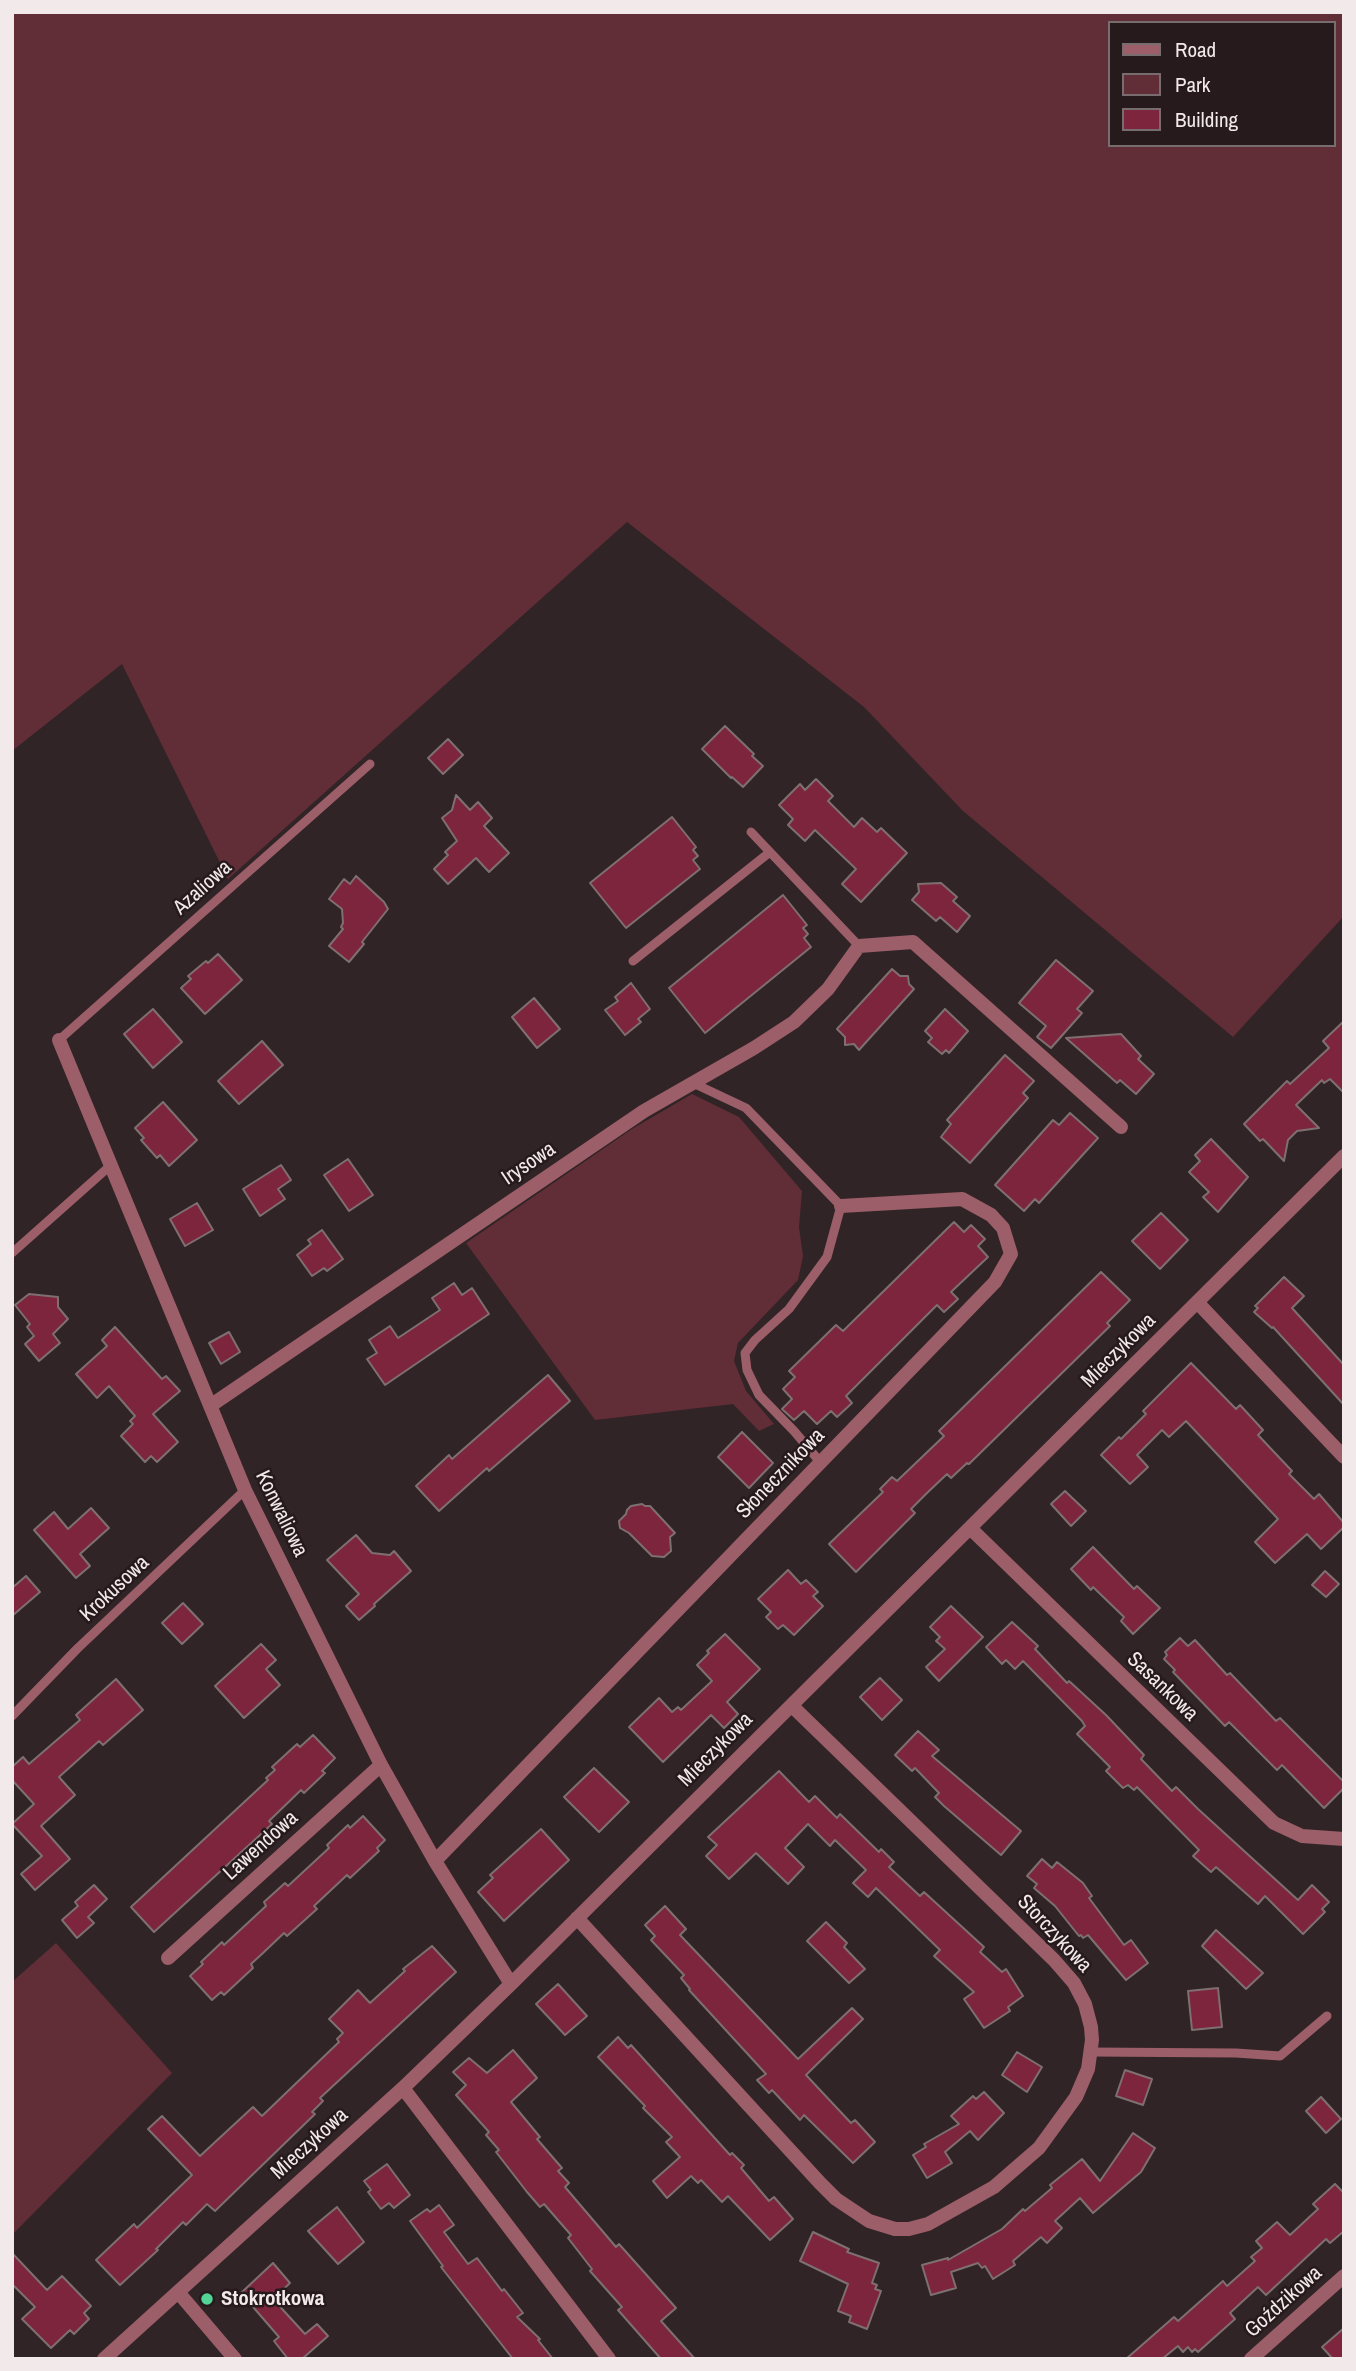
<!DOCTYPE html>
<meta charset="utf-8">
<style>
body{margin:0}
#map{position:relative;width:1356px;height:2371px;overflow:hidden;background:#302426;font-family:"Archivo Narrow",sans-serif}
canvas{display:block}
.frame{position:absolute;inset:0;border:14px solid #f2e9ea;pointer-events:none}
.legend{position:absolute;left:1108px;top:21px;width:228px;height:126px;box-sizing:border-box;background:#261a1c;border:2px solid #786d6e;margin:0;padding:9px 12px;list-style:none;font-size:21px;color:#f2e9ea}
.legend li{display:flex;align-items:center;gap:14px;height:35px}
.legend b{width:35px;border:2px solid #786d6e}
</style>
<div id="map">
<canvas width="1356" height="2371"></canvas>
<div class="frame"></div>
<ul class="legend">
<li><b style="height:9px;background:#9c5e68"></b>Road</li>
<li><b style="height:19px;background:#612d37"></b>Park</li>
<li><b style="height:19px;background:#7d253c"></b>Building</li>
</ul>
</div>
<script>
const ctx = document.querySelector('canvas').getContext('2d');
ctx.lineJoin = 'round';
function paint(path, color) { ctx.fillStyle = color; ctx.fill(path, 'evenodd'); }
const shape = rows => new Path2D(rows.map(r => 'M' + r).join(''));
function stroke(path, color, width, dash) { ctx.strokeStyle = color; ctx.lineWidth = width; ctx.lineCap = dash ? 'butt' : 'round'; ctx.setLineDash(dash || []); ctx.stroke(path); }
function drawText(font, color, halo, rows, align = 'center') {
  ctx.font = font + ' "Archivo Narrow",sans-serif'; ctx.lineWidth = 5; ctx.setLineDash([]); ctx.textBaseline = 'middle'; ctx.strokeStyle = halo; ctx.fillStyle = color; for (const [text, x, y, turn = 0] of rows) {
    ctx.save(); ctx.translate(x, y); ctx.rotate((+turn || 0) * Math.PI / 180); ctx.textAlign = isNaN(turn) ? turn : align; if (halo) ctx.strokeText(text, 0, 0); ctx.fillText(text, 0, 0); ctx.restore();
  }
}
const green = shape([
 [12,12,1344,12,1344,916,1233,1037,963,811,864,707,627,522,228,879,122,664,12,751],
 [1109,23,1333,23,1333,145,1109,145],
 [692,1094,739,1117,802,1191,799,1227,803,1256,798,1280,738,1343,734,1361,746,1391,774,1424,759,1431,733,1404,595,1420,466,1243,632,1129],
 [56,1943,172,2073,12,2235,12,1982]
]);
const building = shape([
 [725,726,754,754,752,756,763,766,743,787,732,777,731,778,702,749,725,726],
 [448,739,463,755,443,774,428,758,448,739],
 [816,779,833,796,828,801,854,827,862,818,877,832,881,828,907,853,861,902,842,884,856,869,815,830,805,841,788,825,793,819,779,805,800,784,805,790,816,779],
 [456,795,470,810,478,802,492,818,484,826,509,853,489,872,476,858,448,884,434,869,448,855,445,852,457,841,442,818,452,810,456,795],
 [672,817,696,847,693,850,698,856,693,860,700,869,626,928,590,883,672,817],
 [356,876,384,902,388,909,362,942,364,944,349,962,329,946,343,929,341,927,343,923,342,909,329,899,344,879,350,884,356,876],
 [941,883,957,897,953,901,970,916,957,932,940,917,936,921,912,900,919,892,918,884,941,883],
 [783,895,807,925,803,928,808,934,804,938,811,947,705,1033,669,988,783,895],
 [218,954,242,980,205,1014,181,988,191,979,188,976,206,961,208,963,218,954],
 [1056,960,1093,991,1077,1009,1082,1013,1051,1048,1037,1037,1046,1026,1019,1003,1056,960],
 [892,969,900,976,908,976,909,984,914,989,859,1050,854,1044,845,1045,845,1037,837,1029,892,969],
 [631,983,650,1009,638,1019,641,1022,625,1035,605,1010,618,1001,615,997,631,983],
 [534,998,560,1029,537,1048,512,1017,534,998],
 [153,1009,182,1042,153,1068,124,1034,153,1009],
 [945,1009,968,1031,949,1053,946,1050,942,1054,928,1042,932,1038,925,1031,945,1009],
 [1344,1021,1344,1093,1330,1079,1324,1083,1322,1080,1296,1105,1319,1128,1297,1131,1288,1140,1284,1161,1263,1139,1260,1141,1244,1124,1287,1081,1290,1084,1329,1048,1323,1041,1344,1021],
 [1121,1034,1141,1056,1138,1059,1154,1074,1136,1094,1120,1080,1117,1083,1066,1038,1121,1034],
 [262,1041,283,1065,239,1104,218,1081,262,1041],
 [1005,1055,1034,1081,1023,1093,1028,1098,970,1163,941,1137,951,1124,947,1120,1005,1055],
 [163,1102,197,1140,169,1166,160,1155,157,1158,141,1140,144,1138,135,1128,163,1102],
 [1070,1113,1098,1138,1039,1203,1035,1199,1024,1211,995,1185,1053,1120,1059,1125,1070,1113],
 [1211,1139,1248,1177,1218,1212,1203,1197,1209,1192,1189,1172,1200,1161,1195,1155,1211,1139],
 [348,1159,373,1195,349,1211,324,1175,348,1159],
 [281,1165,291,1180,278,1189,285,1199,260,1216,243,1189,281,1165],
 [197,1203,213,1230,185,1246,170,1219,197,1203],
 [1161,1213,1188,1240,1160,1269,1132,1241,1161,1213],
 [954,1222,964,1232,971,1225,985,1239,978,1246,988,1257,951,1292,958,1299,944,1312,937,1305,846,1396,852,1403,837,1417,831,1411,817,1424,804,1411,794,1420,782,1409,792,1399,783,1389,795,1377,789,1371,836,1325,843,1331,954,1222],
 [322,1230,343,1259,327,1271,324,1268,312,1276,297,1255,311,1244,308,1240,322,1230],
 [1101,1272,1130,1300,1107,1323,1110,1326,969,1464,967,1463,951,1478,947,1474,927,1493,911,1509,915,1513,856,1572,829,1544,883,1492,880,1489,892,1477,897,1481,944,1436,939,1431,1101,1272],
 [1284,1277,1304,1296,1292,1308,1344,1365,1344,1405,1273,1327,1272,1328,1254,1312,1258,1308,1255,1306,1284,1277],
 [454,1283,462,1295,472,1288,489,1314,385,1385,367,1359,377,1353,369,1340,390,1326,398,1338,440,1310,432,1298,454,1283],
 [29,1294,58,1297,58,1307,68,1319,53,1334,60,1343,39,1361,25,1344,34,1336,27,1327,30,1324,15,1305,29,1294],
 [115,1327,162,1379,166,1376,180,1391,153,1414,178,1442,157,1462,151,1456,145,1462,121,1436,133,1424,130,1421,135,1416,109,1386,97,1398,76,1374,107,1346,102,1340,115,1327],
 [229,1332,240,1352,221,1364,209,1343,229,1332],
 [1191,1363,1236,1409,1240,1405,1263,1430,1258,1435,1292,1471,1289,1474,1314,1499,1319,1494,1344,1523,1344,1527,1321,1549,1307,1534,1275,1563,1255,1542,1278,1519,1186,1421,1169,1437,1162,1430,1137,1455,1148,1467,1130,1484,1101,1455,1119,1437,1121,1439,1146,1414,1143,1411,1191,1363],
 [548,1375,570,1401,489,1471,487,1468,439,1511,416,1486,449,1455,452,1459,548,1375],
 [742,1432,773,1463,749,1488,718,1457,742,1432],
 [1065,1491,1086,1511,1071,1526,1051,1504,1065,1491],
 [642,1504,645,1506,650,1506,675,1533,670,1537,671,1551,664,1557,652,1556,629,1533,620,1528,619,1521,626,1514,627,1510,631,1506,642,1504],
 [91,1508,109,1528,80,1554,90,1566,76,1578,34,1530,54,1512,68,1529,91,1508],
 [356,1535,372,1553,390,1555,394,1551,411,1571,374,1604,375,1606,359,1620,346,1606,359,1594,327,1560,356,1535],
 [1093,1547,1134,1589,1137,1586,1160,1608,1133,1634,1121,1621,1124,1617,1093,1587,1091,1590,1071,1569,1093,1547],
 [788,1570,801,1584,806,1580,818,1592,813,1596,823,1606,794,1635,783,1625,778,1629,766,1617,771,1612,758,1599,788,1570],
 [1325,1571,1339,1584,1326,1597,1312,1585,1325,1571],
 [26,1576,40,1592,12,1616,12,1588,26,1576],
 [183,1603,203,1624,182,1644,162,1623,183,1603],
 [951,1606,983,1637,939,1681,926,1667,945,1649,936,1641,940,1637,930,1627,951,1606],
 [1012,1622,1038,1646,1035,1649,1067,1683,1069,1681,1106,1715,1144,1755,1141,1759,1172,1791,1176,1787,1198,1809,1298,1900,1312,1885,1329,1902,1322,1909,1325,1912,1303,1934,1265,1896,1258,1904,1216,1867,1211,1872,1193,1856,1199,1850,1137,1787,1134,1790,1128,1785,1123,1788,1106,1771,1110,1767,1077,1734,1085,1726,1082,1721,1023,1661,1015,1669,1006,1660,1002,1664,986,1647,1012,1622],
 [725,1634,760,1669,727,1702,738,1714,724,1728,711,1715,663,1762,629,1727,659,1698,672,1712,678,1707,681,1710,712,1681,697,1665,709,1653,707,1651,725,1634],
 [1180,1638,1188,1646,1195,1640,1227,1675,1230,1673,1276,1721,1280,1718,1344,1782,1344,1788,1324,1808,1282,1765,1277,1770,1229,1722,1225,1726,1173,1672,1175,1670,1164,1659,1167,1655,1165,1652,1180,1638],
 [261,1644,276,1660,266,1669,280,1685,244,1718,215,1686,261,1644],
 [880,1678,902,1700,882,1720,860,1697,880,1678],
 [116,1679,143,1710,103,1745,99,1741,59,1777,75,1795,41,1826,70,1859,35,1890,21,1874,42,1856,12,1824,34,1804,12,1780,12,1767,23,1757,29,1764,80,1720,76,1715,116,1679],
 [918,1731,939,1750,932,1756,1021,1831,1001,1855,944,1806,935,1797,939,1793,915,1768,912,1771,895,1755,918,1731],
 [313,1735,335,1758,322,1771,325,1773,304,1793,301,1790,269,1821,272,1824,154,1932,131,1907,268,1780,266,1778,275,1770,272,1767,297,1744,300,1747,313,1735],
 [594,1768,629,1802,599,1832,564,1797,594,1768],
 [779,1771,809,1802,815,1796,837,1818,840,1814,879,1852,881,1849,894,1862,889,1867,920,1896,924,1892,984,1947,980,1952,1002,1972,1006,1969,1023,1996,1008,2007,1010,2011,984,2028,964,1999,974,1992,934,1956,940,1950,876,1888,868,1897,853,1883,866,1870,835,1840,830,1846,808,1824,785,1848,804,1867,788,1884,756,1853,729,1879,706,1856,717,1845,708,1837,779,1771],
 [363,1816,385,1840,377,1848,379,1851,350,1878,347,1875,314,1906,317,1909,287,1936,284,1933,263,1953,251,1964,253,1968,224,1995,221,1992,212,2000,190,1976,203,1964,201,1962,222,1942,224,1945,266,1906,264,1902,285,1883,288,1886,329,1848,327,1845,348,1825,350,1828,363,1816],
 [541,1829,569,1860,504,1921,478,1892,493,1878,490,1875,541,1829],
 [1042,1859,1052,1868,1057,1862,1083,1883,1092,1896,1089,1898,1124,1945,1131,1940,1148,1963,1126,1980,1088,1935,1083,1938,1081,1935,1079,1936,1055,1906,1034,1888,1037,1884,1027,1876,1042,1859],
 [94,1885,107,1899,88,1917,94,1923,77,1938,62,1920,78,1906,75,1902,94,1885],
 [665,1906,686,1929,680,1935,798,2059,852,2008,863,2019,806,2075,851,2123,855,2120,875,2142,853,2163,804,2115,800,2120,772,2090,769,2093,757,2080,766,2074,689,1990,690,1989,681,1978,684,1975,651,1940,655,1936,645,1925,665,1906],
 [826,1922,847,1943,844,1947,865,1969,849,1983,807,1941,826,1922],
 [1216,1930,1263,1973,1246,1989,1202,1946,1216,1930],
 [432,1946,456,1972,320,2098,323,2101,312,2112,315,2114,215,2211,207,2204,186,2225,183,2222,156,2249,158,2250,120,2285,96,2260,134,2224,137,2228,192,2175,148,2129,162,2116,200,2156,253,2107,262,2116,339,2042,337,2039,343,2033,329,2019,358,1990,370,2003,405,1971,403,1969,432,1946],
 [558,1984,587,2016,565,2035,536,2004,558,1984],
 [1218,1988,1222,2027,1192,2030,1188,1991,1218,1988],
 [618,2037,628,2048,631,2045,730,2155,732,2153,744,2165,741,2168,769,2201,774,2197,793,2219,770,2240,728,2196,722,2202,701,2180,698,2183,691,2176,667,2198,653,2181,680,2157,666,2142,672,2137,643,2108,645,2106,598,2057,618,2037],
 [513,2050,537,2078,511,2102,540,2137,537,2139,562,2168,558,2171,569,2183,565,2187,616,2247,619,2244,676,2308,661,2321,695,2359,661,2359,618,2310,622,2307,590,2271,592,2269,568,2238,571,2235,544,2204,540,2207,527,2192,496,2152,499,2150,486,2135,489,2132,456,2095,466,2085,453,2072,469,2058,487,2073,513,2050],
 [1017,2052,1042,2067,1027,2092,1002,2075,1017,2052],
 [1125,2070,1152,2079,1143,2105,1116,2096,1125,2070],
 [984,2092,1004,2113,978,2140,970,2131,945,2152,952,2163,927,2178,913,2155,926,2147,924,2144,959,2124,951,2116,973,2096,976,2099,984,2092],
 [1321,2097,1341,2119,1326,2133,1306,2111,1321,2097],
 [1133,2133,1155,2148,1141,2172,1093,2213,1080,2198,1055,2221,1062,2228,1047,2243,1041,2237,1013,2261,1015,2265,993,2279,985,2266,982,2268,978,2263,951,2272,956,2288,931,2295,922,2265,948,2258,948,2260,1002,2229,1023,2209,1025,2211,1052,2188,1050,2185,1082,2159,1100,2181,1133,2133],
 [387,2164,410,2195,394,2208,389,2203,381,2209,368,2192,371,2190,364,2181,387,2164],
 [1335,2184,1344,2193,1344,2231,1330,2243,1326,2239,1266,2295,1258,2287,1230,2313,1235,2319,1198,2352,1195,2349,1192,2352,1188,2347,1183,2352,1178,2346,1162,2359,1126,2359,1174,2317,1178,2321,1223,2281,1227,2286,1255,2261,1251,2257,1262,2248,1256,2241,1277,2222,1290,2235,1318,2209,1313,2204,1335,2184],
 [439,2205,454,2225,444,2232,468,2264,477,2258,502,2291,504,2289,523,2313,517,2317,540,2339,538,2340,553,2359,513,2359,441,2267,443,2266,410,2221,427,2209,430,2212,439,2205],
 [337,2207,364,2242,338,2264,308,2231,337,2207],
 [813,2232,849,2249,847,2252,879,2263,872,2283,877,2285,875,2289,881,2291,867,2329,849,2322,851,2316,838,2311,848,2284,800,2261,813,2232],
 [12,2253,47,2290,62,2276,91,2306,84,2313,89,2319,74,2334,70,2330,51,2348,22,2319,35,2307,12,2284,12,2253],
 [273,2263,290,2283,273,2299,305,2334,317,2324,328,2336,302,2359,288,2359,274,2341,279,2337,241,2293,273,2263],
 [1344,2328,1344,2359,1333,2359,1322,2347,1344,2328]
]);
const lane = shape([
 [751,832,859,946],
 [633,961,770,852],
 [59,1040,370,764],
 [693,1083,746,1108,841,1206,827,1257,789,1309,755,1340,745,1353,747,1370,759,1395,794,1431,821,1463],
 [12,1253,111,1165],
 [12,1716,78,1648,245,1490],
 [1090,2052,1236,2053,1280,2056,1327,2016]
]);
const street = shape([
 [59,1040,245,1490,381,1765,435,1861,511,1984],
 [1197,1302,1344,1457],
 [210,1406,644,1111,754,1048,794,1022,828,989,859,946,913,942,1121,1127],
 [970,1528,1274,1823,1302,1836,1344,1839],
 [435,1861,995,1282,1011,1254,1003,1228,991,1215,962,1199,841,1206],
 [577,1918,820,2183,836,2199,869,2221,895,2229,909,2229,928,2224,994,2187,1039,2148,1076,2097,1088,2069,1092,2040,1091,2027,1085,2004,1074,1983,1054,1960,792,1706],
 [168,1958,381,1765],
 [403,2088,609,2359],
 [178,2292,235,2359],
 [104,2359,403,2088,511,1984,1344,1156],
 [1251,2359,1344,2276]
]);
const markers = [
 [207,2299,7,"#54d396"]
];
const streetNames = [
 ["Azaliowa",203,888,-42],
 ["Irysowa",529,1164,-34],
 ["Mieczykowa",1119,1351,-45],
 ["Słonecznikowa",781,1474,-46],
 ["Konwaliowa",281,1514,64],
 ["Krokusowa",115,1589,-43],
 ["Sasankowa",1162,1687,44],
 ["Mieczykowa",716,1750,-45],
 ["Lawendowa",261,1846,-42],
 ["Storczykowa",1054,1934,47],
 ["Mieczykowa",310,2144,-42],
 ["Goździkowa",1284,2302,-42]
];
const poiNames = [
 ["Stokrotkowa",221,2299]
];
paint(green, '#612d37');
paint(building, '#7d253c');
stroke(building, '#7e6f71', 2);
stroke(lane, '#9c5e68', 9);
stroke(street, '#9c5e68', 14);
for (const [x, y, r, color] of markers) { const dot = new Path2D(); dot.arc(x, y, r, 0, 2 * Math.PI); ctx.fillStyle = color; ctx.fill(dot); stroke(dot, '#261a1c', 2.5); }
drawText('21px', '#f2e9ea', '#261a1c', streetNames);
drawText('bold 21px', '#f2e9ea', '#261a1c', poiNames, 'left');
</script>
